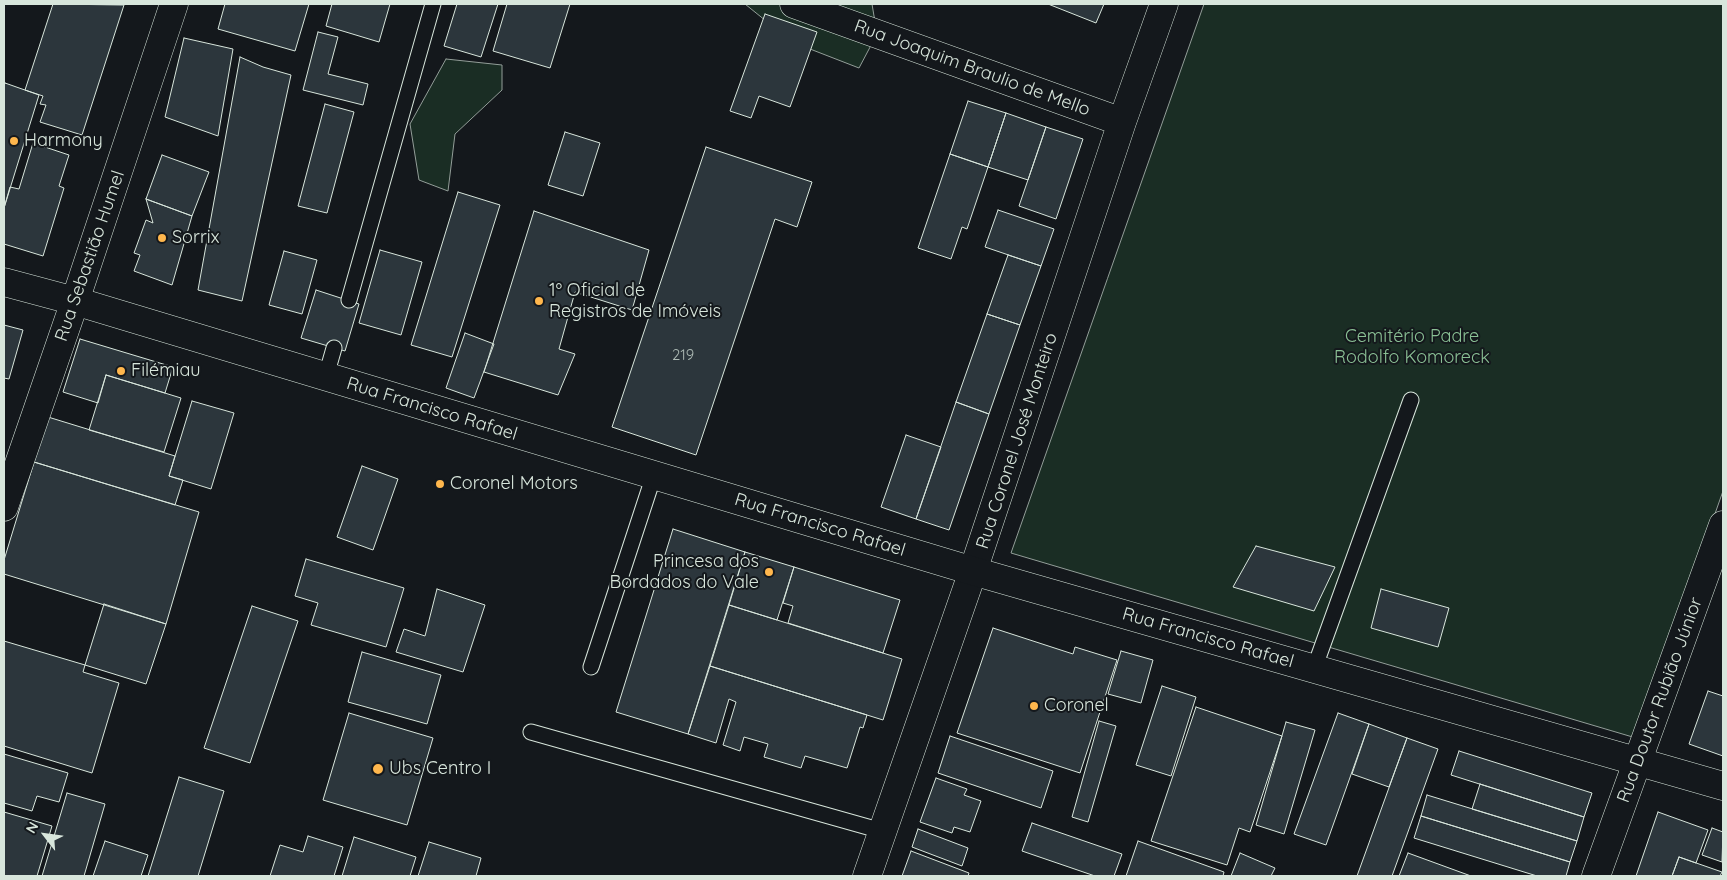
<!DOCTYPE html>
<meta charset="utf-8">
<style>
body{margin:0}
#map{position:relative;width:1727px;height:880px;overflow:hidden;background:#14181c;font-family:Quicksand,sans-serif}
canvas{display:block}
.frame{position:absolute;inset:0;border:5px solid #d8e6dc;pointer-events:none}
.north{position:absolute;left:20px;top:810px;width:50px;height:50px;-webkit-text-stroke:4px #14181c;paint-order:stroke;rotate:300deg;font-size:14px;font-weight:700;line-height:20px;text-align:center;color:#d8e6dc}
.north::after{content:'';display:block;margin:auto;width:18px;height:22px;background:#d8e6dc;clip-path:polygon(50% 0,100% 100%,50% 72%,0 100%)}
</style>
<div id="map">
<canvas width="1727" height="880"></canvas>
<div class="frame"></div>
<div class="north">N</div>
</div>
<script>
const ctx = document.querySelector('canvas').getContext('2d');
ctx.lineJoin = 'round';
function paint(path, color) { ctx.fillStyle = color; ctx.fill(path, 'evenodd'); }
const shape = rows => new Path2D(rows.map(r => 'M' + r).join(''));
function stroke(path, color, width, dash) { ctx.strokeStyle = color; ctx.lineWidth = width; ctx.lineCap = dash ? 'butt' : 'round'; ctx.setLineDash(dash || []); ctx.stroke(path); }
function drawText(font, color, halo, rows, align = 'center') {
  ctx.font = font + ' Quicksand,sans-serif'; ctx.lineWidth = 4; ctx.setLineDash([]); ctx.textBaseline = 'middle'; ctx.strokeStyle = halo; ctx.fillStyle = color; for (const [text, x, y, turn = 0] of rows) {
    ctx.save(); ctx.translate(x, y); ctx.rotate((+turn || 0) * Math.PI / 180); ctx.textAlign = isNaN(turn) ? turn : align; if (halo) ctx.strokeText(text, 0, 0); ctx.fillText(text, 0, 0); ctx.restore();
  }
}
const green = shape([
 [745,4,872,4,877,34,859,68,792,42,745,4],
 [1204,4,1723,4,1723,491,1636,738,1011,553,1204,4],
 [446,59,502,65,502,90,455,134,448,191,419,180,410,124,446,59]
]);
const building = shape([
 [53,4,124,5,82,135,40,122,46,105,40,104,43,96,25,90,53,4],
 [225,4,309,4,295,51,218,29,225,4],
 [332,4,390,4,379,42,326,26,332,4],
 [457,4,498,4,481,57,444,46,457,4],
 [507,4,570,4,550,68,493,51,507,4],
 [1048,4,1104,4,1096,23,1048,4],
 [765,14,817,32,790,107,759,96,751,118,730,111,765,14],
 [318,32,338,37,328,74,368,84,363,105,303,90,318,32],
 [184,38,233,49,218,136,165,117,184,38],
 [240,57,263,67,291,75,242,301,198,290,240,57],
 [5,83,39,95,4,208,4,86,5,83],
 [968,101,1006,113,988,167,950,154,968,101],
 [325,104,354,112,327,213,298,206,325,104],
 [1006,113,1046,127,1028,180,988,167,1006,113],
 [1046,127,1083,139,1056,219,1019,206,1046,127],
 [565,132,600,143,583,196,548,185,565,132],
 [33,143,69,155,59,186,64,188,43,256,4,244,4,208,10,187,19,189,33,143],
 [706,147,812,182,797,227,775,219,696,455,612,427,706,147],
 [950,154,988,167,967,229,962,227,951,259,918,248,950,154],
 [162,155,209,172,192,216,146,199,162,155],
 [458,192,500,205,452,357,411,345,458,192],
 [146,199,192,216,172,285,134,271,140,255,134,253,146,220,153,223,146,199],
 [998,210,1054,229,1041,266,985,247,998,210],
 [534,211,649,250,632,310,575,292,559,349,575,354,558,395,484,372,534,211],
 [380,250,422,262,401,335,359,323,380,250],
 [284,251,317,260,302,314,269,305,284,251],
 [1008,255,1041,266,1020,325,987,314,1008,255],
 [316,290,359,304,345,351,301,338,316,290],
 [987,314,1020,325,989,414,956,402,987,314],
 [4,325,23,330,9,379,4,378,4,325],
 [465,333,494,344,474,398,446,388,465,333],
 [80,339,173,367,165,393,106,375,98,403,63,392,80,339],
 [106,375,181,398,164,452,89,430,106,375],
 [192,401,234,413,211,489,169,476,192,401],
 [956,402,989,414,949,530,916,519,956,402],
 [48,417,175,456,169,476,183,480,175,505,34,462,48,417],
 [906,435,941,447,916,519,881,507,906,435],
 [34,462,199,512,166,624,4,574,4,560,34,462],
 [362,466,398,479,373,550,337,537,362,466],
 [673,529,745,552,688,734,616,712,673,529],
 [1256,546,1335,567,1314,611,1233,587,1256,546],
 [745,552,794,567,777,620,729,605,745,552],
 [306,559,404,588,386,647,311,625,318,603,295,596,306,559],
 [794,567,900,600,883,653,788,623,793,606,783,603,794,567],
 [437,589,485,605,463,672,396,652,404,629,425,636,437,589],
 [1381,589,1449,608,1438,647,1371,628,1381,589],
 [104,604,166,624,146,684,85,665,104,604],
 [729,605,902,659,883,720,710,666,729,605],
 [252,606,298,621,250,763,204,748,252,606],
 [993,628,1073,654,1075,647,1117,660,1080,773,957,733,993,628],
 [4,641,85,665,83,672,119,683,92,773,4,746,4,641],
 [1121,651,1153,660,1141,703,1108,694,1121,651],
 [362,652,441,675,427,724,348,702,362,652],
 [710,666,867,715,863,728,860,727,847,768,805,756,801,768,764,757,768,744,744,737,740,751,723,745,736,702,729,699,716,743,688,734,710,666],
 [1162,686,1196,697,1171,776,1136,765,1162,686],
 [1708,691,1723,696,1723,756,1689,744,1708,691],
 [1196,707,1282,736,1250,832,1239,828,1227,865,1151,841,1196,707],
 [349,713,433,738,407,825,323,800,349,713],
 [1338,713,1369,724,1326,845,1294,834,1338,713],
 [1099,721,1116,726,1088,822,1072,817,1099,721],
 [1286,722,1315,730,1284,834,1256,825,1286,722],
 [1369,724,1407,738,1389,787,1352,774,1369,724],
 [950,736,1053,771,1041,808,938,773,950,736],
 [1407,738,1438,749,1392,876,1357,876,1407,738],
 [1459,751,1592,793,1584,817,1451,775,1459,751],
 [4,754,68,773,59,802,37,796,32,811,4,803,4,754],
 [179,777,224,791,198,876,148,876,179,777],
 [936,778,967,789,964,795,981,801,970,832,954,827,952,833,920,822,936,778],
 [1480,784,1584,817,1577,841,1472,809,1480,784],
 [67,793,105,804,84,876,42,876,67,793],
 [1427,795,1577,841,1570,862,1421,816,1427,795],
 [4,812,52,826,37,876,4,876,4,812],
 [1658,812,1708,830,1696,863,1679,857,1672,876,1636,876,1658,812],
 [1421,816,1570,862,1566,876,1537,876,1414,838,1421,816],
 [1032,823,1122,854,1114,876,1095,876,1022,851,1032,823],
 [1712,828,1723,832,1722,862,1702,855,1712,828],
 [918,829,968,848,962,866,912,847,918,829],
 [308,836,343,847,334,876,270,876,280,845,303,852,308,836],
 [354,837,416,857,410,876,342,876,354,837],
 [105,841,148,855,141,876,93,876,105,841],
 [1138,841,1224,872,1223,876,1126,876,1138,841],
 [429,842,481,858,476,876,418,876,429,842],
 [911,851,969,873,968,876,902,876,911,851],
 [1240,853,1275,868,1271,876,1231,876,1240,853],
 [1408,853,1471,876,1399,876,1408,853],
 [1679,857,1722,872,1720,876,1672,876,1679,857]
]);
const service = shape([
 [349,300,433,4],
 [326,376,334,348],
 [591,667,654,475],
 [1314,669,1411,400],
 [531,732,882,831]
]);
const minor = shape([
 [794,4,1122,122],
 [867,876,973,571,1122,122,1164,4],
 [1596,876,1723,525]
]);
const tertiary = shape([
 [4,507,75,301,174,4]
]);
const secondary = shape([
 [4,282,75,301,973,571,1723,786]
]);
const markers = [
 [14,141,5,"#ffb74d"],
 [162,238,5,"#ffb74d"],
 [539,301,5,"#ffb74d"],
 [121,371,5,"#ffb74d"],
 [440,484,5,"#ffb74d"],
 [769,572,5,"#ffb74d"],
 [1034,706,5,"#ffb74d"],
 [378,769,6,"#ffb74d"]
];
const numberNames = [
 ["219",683,355]
];
const streetNames = [
 ["Rua Joaquim Braulio de Mello",972,68,20],
 ["Rua Sebastião Humel",90,256,-71],
 ["Rua Francisco Rafael",432,409,17],
 ["Rua Coronel José Monteiro",1017,441,-72],
 ["Rua Francisco Rafael",820,525,17],
 ["Rua Francisco Rafael",1208,638,16],
 ["Rua Doutor Rubião Júnior",1660,700,-70]
];
const poiNames = [
 ["Harmony",24,141],
 ["Sorrix",172,238],
 ["1º Oficial de",549,291],
 ["Registros de Imóveis",549,312],
 ["Filémiau",131,371],
 ["Coronel Motors",450,484],
 ["Princesa dos",759,562,"right"],
 ["Bordados do Vale",759,583,"right"],
 ["Coronel",1044,706],
 ["Ubs Centro I",389,769]
];
const parkNames = [
 ["Cemitério Padre",1412,337],
 ["Rodolfo Komoreck",1412,358]
];
paint(green, '#1a2d24');
stroke(green, '#939e99', 1);
paint(building, '#2c363c');
stroke(building, '#d8e6dc', 1);
stroke(service, '#d8e6dc', 17);
stroke(minor, '#d8e6dc', 29);
stroke(tertiary, '#d8e6dc', 29);
stroke(secondary, '#d8e6dc', 29);
stroke(service, '#14181c', 15);
stroke(minor, '#14181c', 28);
stroke(tertiary, '#14181c', 28);
stroke(secondary, '#14181c', 28);
for (const [x, y, r, color] of markers) { const dot = new Path2D(); dot.arc(x, y, r, 0, 2 * Math.PI); ctx.fillStyle = color; ctx.fill(dot); stroke(dot, '#14181c', 2); }
drawText('15px', '#adbab4', null, numberNames);
drawText('18px', '#d8e6dc', '#14181c', streetNames);
drawText('18px', '#d8e6dc', '#14181c', poiNames, 'left');
drawText('18px', '#8ac095', '#14181c', parkNames);
</script>
